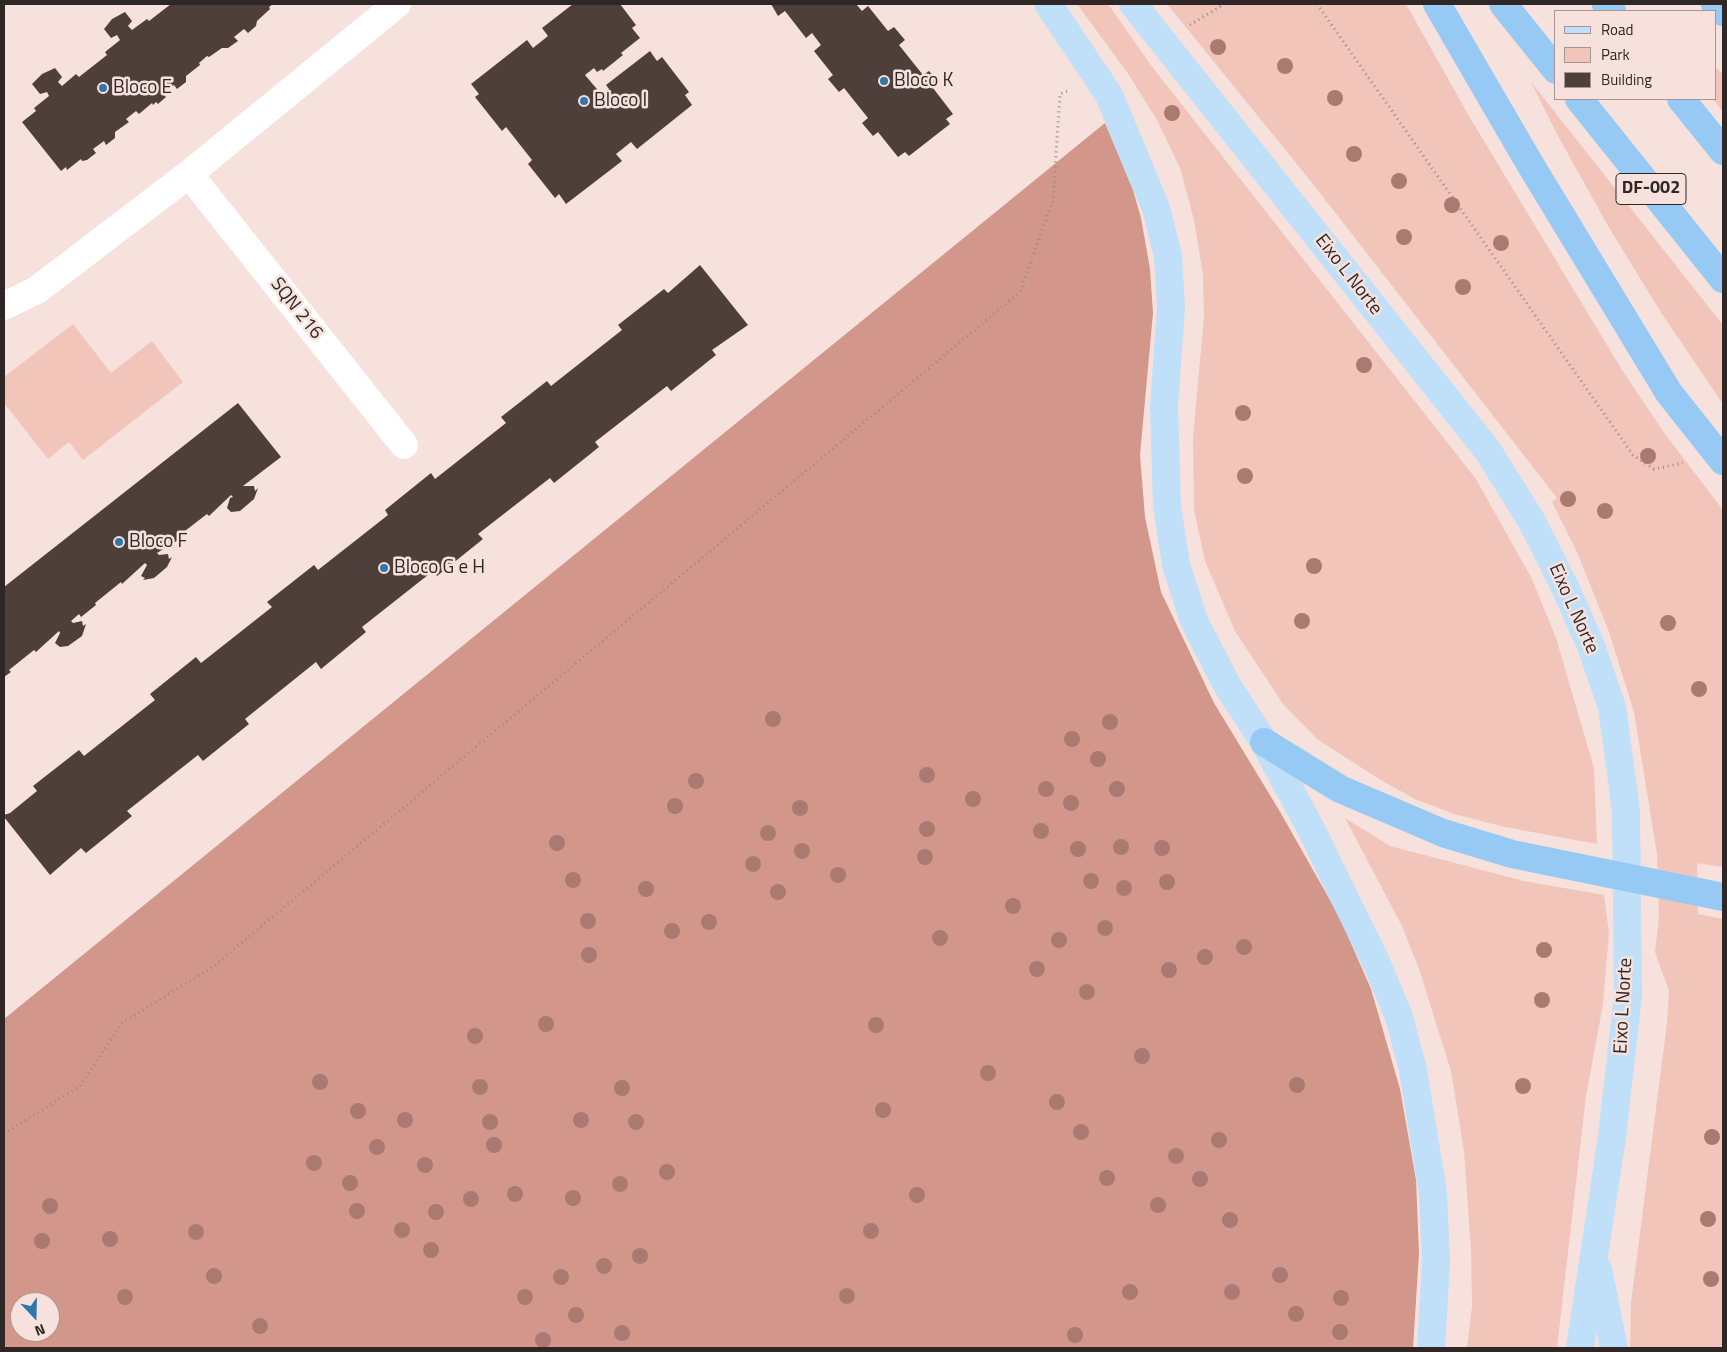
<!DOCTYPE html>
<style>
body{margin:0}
#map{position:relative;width:1727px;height:1352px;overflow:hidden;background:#f6e1dd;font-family:"Titillium Web",sans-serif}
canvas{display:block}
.frame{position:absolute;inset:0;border:5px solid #2f2726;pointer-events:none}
.legend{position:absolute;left:1554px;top:10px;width:162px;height:90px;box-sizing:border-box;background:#f6e1dd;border:1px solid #a69794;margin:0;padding:6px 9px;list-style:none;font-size:15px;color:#2f2726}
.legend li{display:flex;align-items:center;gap:10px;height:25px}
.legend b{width:25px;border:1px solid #a69794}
.north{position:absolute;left:10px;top:1292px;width:50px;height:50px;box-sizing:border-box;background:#f6e1dd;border:1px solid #a69794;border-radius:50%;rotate:159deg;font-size:14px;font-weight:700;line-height:20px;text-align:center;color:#2f2726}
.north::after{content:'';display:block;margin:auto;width:18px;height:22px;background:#3076ab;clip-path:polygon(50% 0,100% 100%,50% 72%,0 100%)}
</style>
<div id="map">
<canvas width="1727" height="1352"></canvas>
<div class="frame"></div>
<ul class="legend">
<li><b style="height:6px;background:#c0dff8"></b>Road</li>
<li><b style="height:14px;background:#f2c5bb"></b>Park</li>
<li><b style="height:14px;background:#4f3f3b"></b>Building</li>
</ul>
<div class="north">N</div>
</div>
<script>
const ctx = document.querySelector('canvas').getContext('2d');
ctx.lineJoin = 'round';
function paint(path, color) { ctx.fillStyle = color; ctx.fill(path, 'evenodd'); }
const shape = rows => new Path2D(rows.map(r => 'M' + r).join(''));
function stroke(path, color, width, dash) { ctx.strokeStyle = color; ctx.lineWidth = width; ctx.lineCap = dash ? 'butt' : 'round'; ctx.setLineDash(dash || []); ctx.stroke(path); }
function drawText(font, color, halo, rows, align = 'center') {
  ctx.font = font + ' "Titillium Web",sans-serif'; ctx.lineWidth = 5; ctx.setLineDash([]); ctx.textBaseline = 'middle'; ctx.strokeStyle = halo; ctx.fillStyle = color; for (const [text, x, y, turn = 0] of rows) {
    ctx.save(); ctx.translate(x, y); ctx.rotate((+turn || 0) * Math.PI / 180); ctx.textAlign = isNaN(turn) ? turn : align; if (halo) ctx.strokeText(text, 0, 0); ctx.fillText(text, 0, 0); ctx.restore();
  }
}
const green = shape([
 [1077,4,1108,4,1153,68,1476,479,1532,579,1556,638,1594,768,1597,844,1505,827,1454,814,1415,799,1379,779,1317,739,1283,704,1235,631,1205,561,1194,510,1193,437,1204,317,1203,275,1194,220,1180,168,1157,120,1129,75],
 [1167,4,1406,4,1469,116,1622,370,1665,434,1723,510,1723,867,1697,863,1698,914,1723,919,1723,1348,1630,1348,1631,1303,1667,1023,1669,991,1655,952,1659,918,1657,854,1634,712,1609,632,1577,552,1552,502,1557,498,1313,184],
 [1716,68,1723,74,1723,112,1713,99,1716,99],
 [1531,82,1723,325,1723,404,1662,314,1608,226,1558,136],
 [73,324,111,373,152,341,183,382,83,460,69,442,48,459,4,403,4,377],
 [1345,818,1390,846,1524,881,1604,895,1609,933,1603,1004,1586,1096,1557,1348,1467,1348,1472,1306,1471,1250,1464,1151,1451,1071,1419,969,1402,926]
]);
const forest = shape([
 [1105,123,1133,190,1141,218,1150,269,1153,313,1140,455,1145,517,1161,592,1214,703,1279,810,1339,916,1371,989,1400,1089,1416,1180,1419,1253,1413,1348,4,1348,4,1019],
 [20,1302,50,1302,50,1332,20,1332]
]);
const building = shape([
 [171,4,273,4,269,7,270,9,257,21,256,26,248,33,244,29,234,37,238,41,228,48,222,48,209,57,207,56,199,63,200,65,186,76,186,82,177,89,174,85,163,94,166,97,158,104,156,102,153,105,152,103,139,114,136,111,126,119,129,122,115,132,115,138,106,145,104,141,93,149,96,153,87,160,82,161,81,159,67,170,66,167,61,171,22,122,36,111,34,108,49,96,47,92,40,94,32,84,42,74,55,68,62,77,58,82,62,86,76,74,79,77,107,55,105,52,120,40,117,35,111,38,104,29,112,19,125,12,132,21,128,26,132,30,147,19,149,21],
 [573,4,620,4,636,25,632,28,640,38,621,53,623,55,603,71,602,69,597,72,594,68,585,75,602,95,609,89,606,85,650,51,657,61,662,57,689,92,685,95,692,105,637,149,631,142,616,154,622,161,566,204,559,194,555,198,528,164,532,160,506,127,502,131,475,97,479,94,471,84,527,40,533,48,548,36,542,28],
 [771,4,856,4,862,11,868,6,888,31,894,27,905,40,899,45,923,75,929,71,939,83,933,88,953,114,946,119,950,124,909,156,905,152,898,157,878,132,873,136,862,123,868,118,844,88,839,92,828,79,833,75,814,51,821,45,812,33,806,38,785,11,778,16],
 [700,265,748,325,712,350,716,355,671,391,667,386,595,442,599,447,554,483,550,478,478,534,483,539,437,576,433,571,362,627,366,632,321,669,316,662,245,719,249,724,203,761,198,755,127,811,132,816,86,853,81,848,50,875,4,817,4,815,10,813,37,791,33,786,79,750,84,756,155,700,150,694,196,657,201,663,272,607,267,602,314,565,318,570,388,515,385,510,431,473,435,479,506,423,501,417,547,381,551,386,622,330,618,325,664,289,668,293],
 [238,403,281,457,243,486,254,486,255,491,258,488,254,499,240,511,231,512,227,508,230,498,233,497,231,495,209,516,207,514,181,534,183,537,157,553,159,555,168,554,169,559,172,557,167,567,154,578,143,580,145,578,141,576,147,565,145,563,122,584,121,582,95,603,96,605,81,617,79,614,71,621,73,623,82,621,83,626,86,624,82,636,68,646,60,647,55,643,60,633,59,631,36,652,34,650,9,670,11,672,4,677,4,587]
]);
const path = shape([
 [1317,4,1633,455,1654,469,1683,463],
 [1190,25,1224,4],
 [4,1134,80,1086,122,1023,214,966,1020,292,1053,200,1060,94,1068,91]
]);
const street = shape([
 [189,174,404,445],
 [4,306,37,290,189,174,397,4]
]);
const primary = shape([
 [1048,4,1109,95,1156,208,1168,256,1171,307,1164,406,1167,506,1176,565,1194,621,1227,685,1264,742,1310,827,1377,964,1399,1017,1413,1070,1433,1193,1436,1261,1431,1348],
 [1133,4,1488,451,1531,520,1564,585,1591,646,1612,707,1626,811,1628,996,1612,1137,1580,1348],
 [1598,1269,1614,1348]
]);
const highway = shape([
 [1437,4,1530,164,1669,393,1723,461],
 [1503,4,1556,70],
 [1606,4,1612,11],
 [1715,4,1723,12],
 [1579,99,1723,279],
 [1681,99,1723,151],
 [1264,742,1340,789,1443,833,1512,854,1723,897]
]);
const trees = [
 [1218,47],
 [1285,66],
 [1335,98],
 [1172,113],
 [1354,154],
 [1399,181],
 [1452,205],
 [1404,237],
 [1501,243],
 [1463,287],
 [1364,365],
 [1243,413],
 [1648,456],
 [1245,476],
 [1568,499],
 [1605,511],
 [1314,566],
 [1302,621],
 [1668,623],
 [1699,689],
 [773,719],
 [1110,722],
 [1072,739],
 [1098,759],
 [927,775],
 [696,781],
 [1046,789],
 [1117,789],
 [973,799],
 [1071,803],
 [675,806],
 [800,808],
 [927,829],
 [1041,831],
 [768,833],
 [557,843],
 [1121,847],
 [1162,848],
 [1078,849],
 [802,851],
 [925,857],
 [753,864],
 [838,875],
 [573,880],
 [1091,881],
 [1167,882],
 [1124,888],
 [646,889],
 [778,892],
 [1013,906],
 [588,921],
 [709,922],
 [1105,928],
 [672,931],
 [940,938],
 [1059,940],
 [1244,947],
 [1544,950],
 [589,955],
 [1205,957],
 [1037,969],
 [1169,970],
 [1087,992],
 [1542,1000],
 [546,1024],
 [876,1025],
 [475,1036],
 [1142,1056],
 [988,1073],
 [320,1082],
 [1297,1085],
 [1523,1086],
 [480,1087],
 [622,1088],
 [1057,1102],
 [883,1110],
 [358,1111],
 [405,1120],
 [581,1120],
 [490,1122],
 [636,1122],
 [1081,1132],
 [1712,1137],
 [1219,1140],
 [494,1145],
 [377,1147],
 [1176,1156],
 [314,1163],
 [425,1165],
 [667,1172],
 [1107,1178],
 [1200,1179],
 [350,1183],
 [620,1184],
 [515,1194],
 [917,1195],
 [573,1198],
 [471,1199],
 [1158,1205],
 [50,1206],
 [357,1211],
 [436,1212],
 [1708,1219],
 [1230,1220],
 [402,1230],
 [871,1231],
 [196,1232],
 [110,1239],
 [42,1241],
 [431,1250],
 [640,1256],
 [604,1266],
 [1280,1275],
 [214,1276],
 [561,1277],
 [1711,1279],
 [1130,1292],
 [1232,1292],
 [847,1296],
 [125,1297],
 [525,1297],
 [1341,1298],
 [1296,1314],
 [576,1315],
 [260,1326],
 [1340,1332],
 [622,1333],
 [1075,1335],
 [543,1340]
];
const markers = [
 [884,81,5,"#3076ab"],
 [103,88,5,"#3076ab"],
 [584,101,5,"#3076ab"],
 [119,542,5,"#3076ab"],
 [384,568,5,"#3076ab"]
];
const shields = [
 [1651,189,70]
];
const shieldNames = [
 ["DF-002",1651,189]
];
const poiNames = [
 ["Bloco K",894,81],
 ["Bloco E",113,88],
 ["Bloco I",594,101],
 ["Bloco F",129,542],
 ["Bloco G e H",394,568]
];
const streetNames = [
 ["Eixo L Norte",1348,275,52],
 ["SQN 216",296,309,52],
 ["Eixo L Norte",1573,609,66],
 ["Eixo L Norte",1624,1006,-87]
];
paint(green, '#f2c5bb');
paint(forest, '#d2978a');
paint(building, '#4f3f3b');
stroke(path, '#988a87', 3, [1, 4]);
stroke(street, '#fff', 28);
stroke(primary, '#c0dff8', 28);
stroke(highway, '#96c9f4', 28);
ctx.fillStyle = '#aa7a71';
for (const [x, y] of trees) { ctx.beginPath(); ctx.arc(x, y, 8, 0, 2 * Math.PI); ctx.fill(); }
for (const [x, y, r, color] of markers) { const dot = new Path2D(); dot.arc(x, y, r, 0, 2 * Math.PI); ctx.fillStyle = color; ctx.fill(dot); stroke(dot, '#f6e1dd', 2); }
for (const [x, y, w] of shields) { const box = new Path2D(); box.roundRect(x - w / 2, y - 15.5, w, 31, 4); ctx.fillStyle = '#f6e1dd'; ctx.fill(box); stroke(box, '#2f2726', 1); }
drawText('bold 18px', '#2f2726', null, shieldNames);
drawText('19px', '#2f2726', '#f6e1dd', poiNames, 'left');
drawText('19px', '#2f2726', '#f6e1dd', streetNames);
</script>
